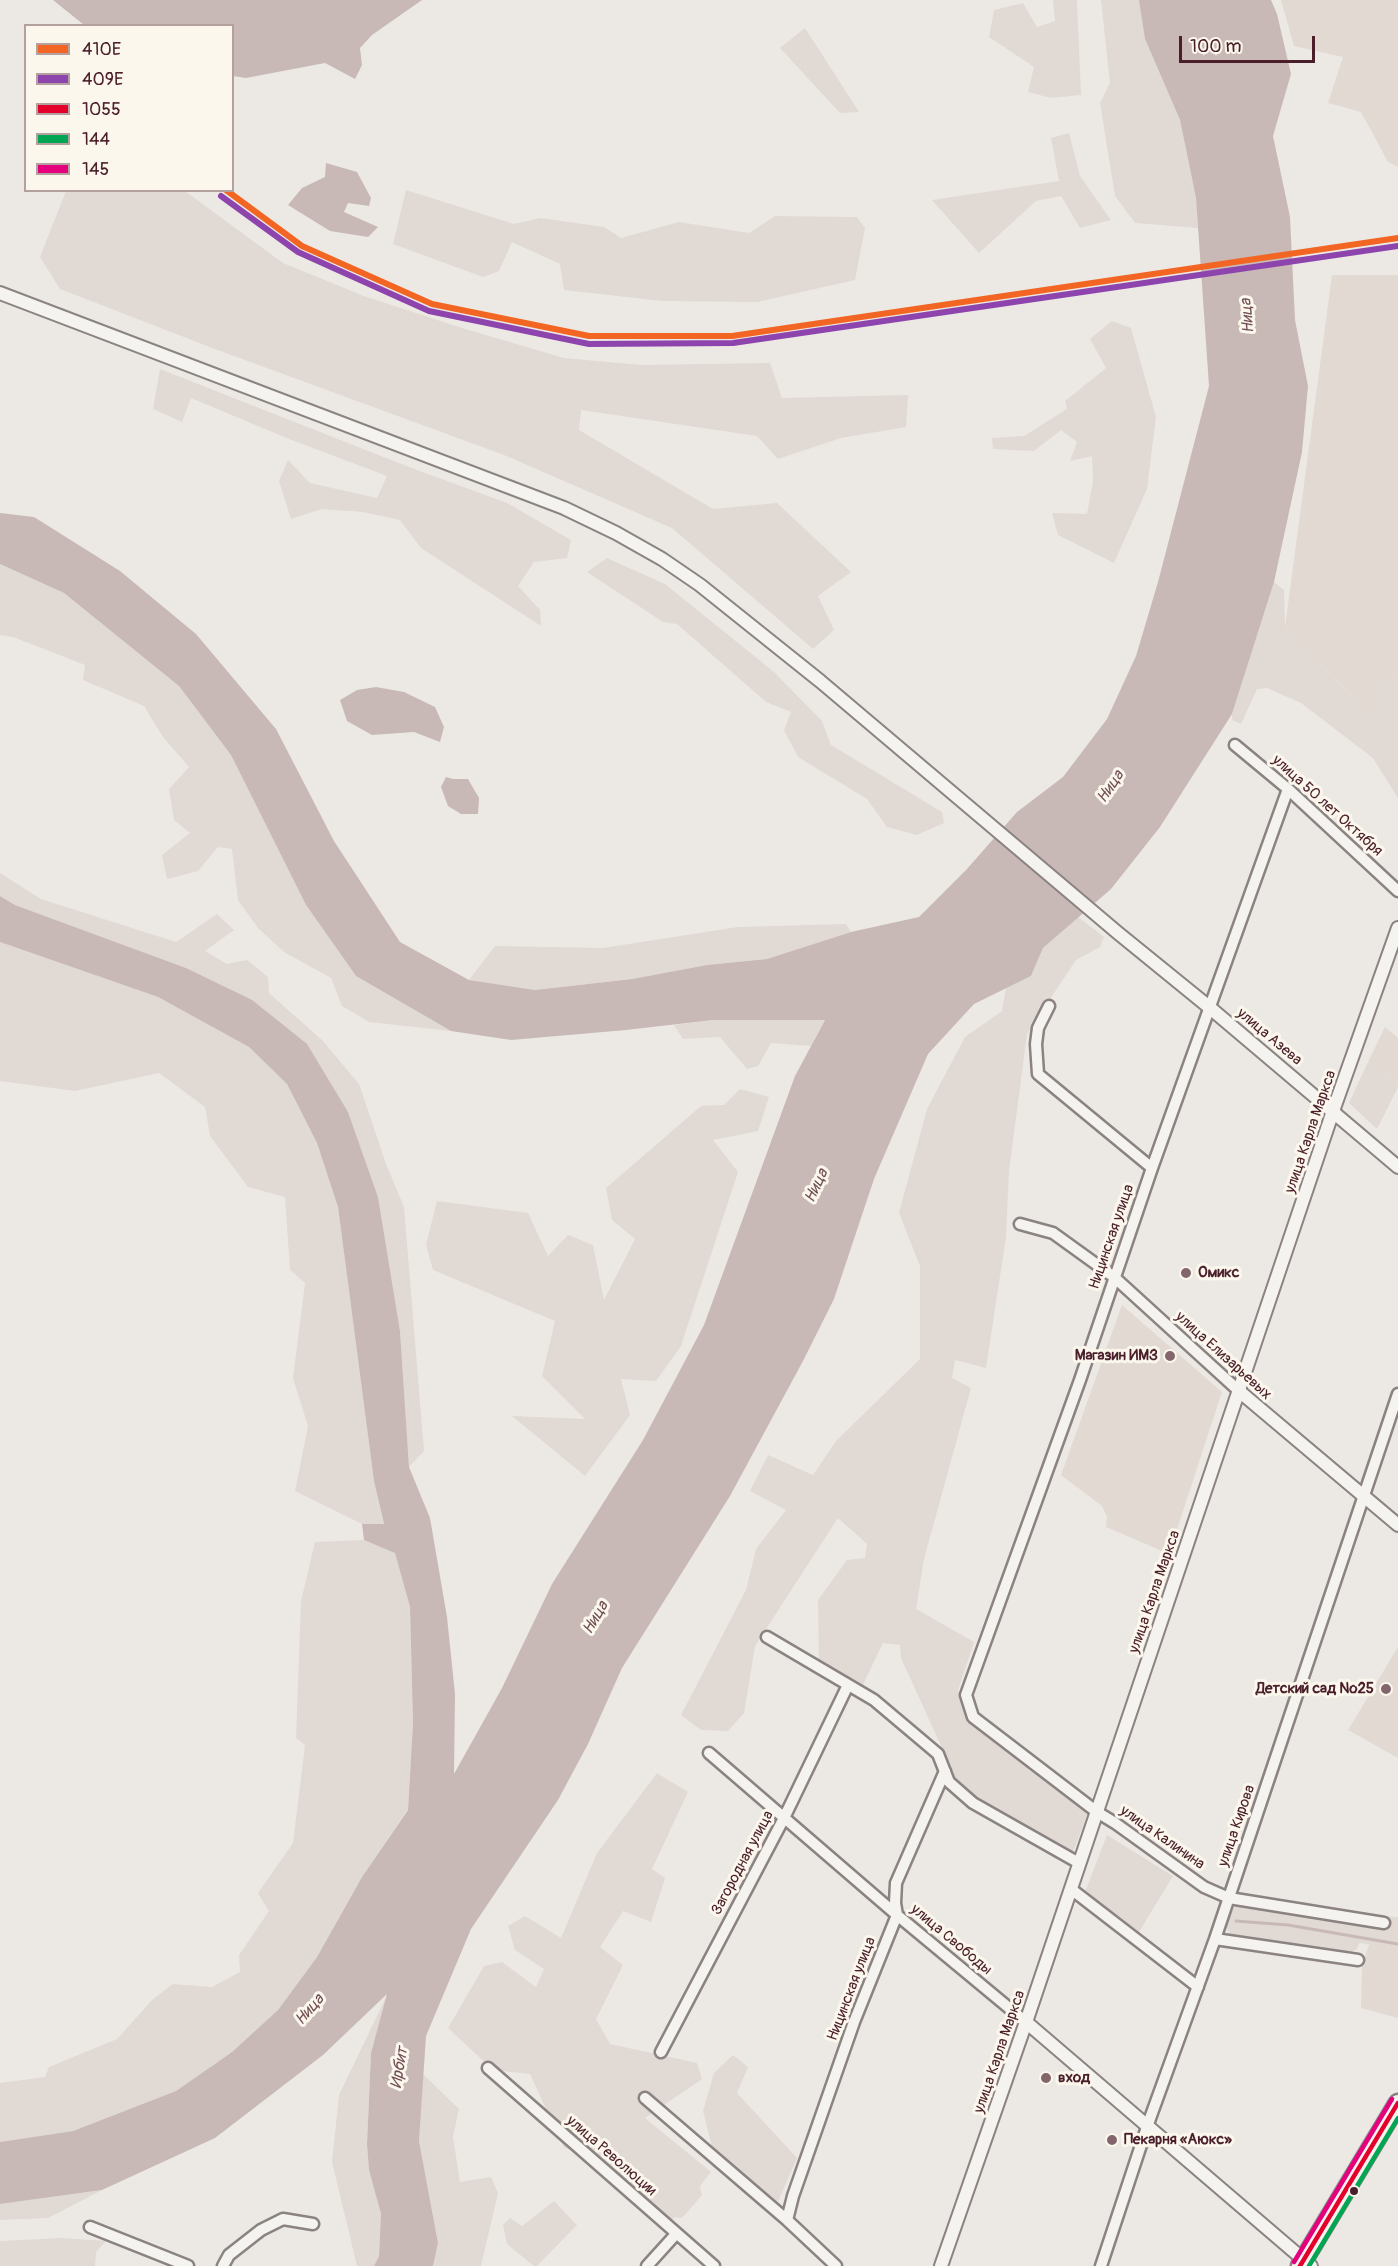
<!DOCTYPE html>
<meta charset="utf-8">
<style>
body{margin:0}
#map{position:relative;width:1398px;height:2266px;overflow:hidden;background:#ece9e4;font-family:Pangolin,sans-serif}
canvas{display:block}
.legend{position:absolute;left:24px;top:24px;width:210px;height:168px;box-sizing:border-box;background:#fbf7ec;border:2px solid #b4a19f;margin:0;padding:8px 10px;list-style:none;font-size:18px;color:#4a1f2b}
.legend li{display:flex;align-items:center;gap:12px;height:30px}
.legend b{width:30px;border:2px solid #b4a19f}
.scale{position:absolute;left:1179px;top:36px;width:136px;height:27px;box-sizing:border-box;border:3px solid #4a1f2b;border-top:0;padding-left:8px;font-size:18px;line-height:21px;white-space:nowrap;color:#4a1f2b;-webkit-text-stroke:4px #fbf7ec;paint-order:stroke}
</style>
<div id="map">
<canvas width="1398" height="2266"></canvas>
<ul class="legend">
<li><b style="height:8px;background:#f26522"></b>410E</li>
<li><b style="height:8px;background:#8e44ad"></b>409E</li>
<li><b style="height:8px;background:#e4002b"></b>1055</li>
<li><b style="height:8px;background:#00a651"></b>144</li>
<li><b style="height:8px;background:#e5007d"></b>145</li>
</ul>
<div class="scale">100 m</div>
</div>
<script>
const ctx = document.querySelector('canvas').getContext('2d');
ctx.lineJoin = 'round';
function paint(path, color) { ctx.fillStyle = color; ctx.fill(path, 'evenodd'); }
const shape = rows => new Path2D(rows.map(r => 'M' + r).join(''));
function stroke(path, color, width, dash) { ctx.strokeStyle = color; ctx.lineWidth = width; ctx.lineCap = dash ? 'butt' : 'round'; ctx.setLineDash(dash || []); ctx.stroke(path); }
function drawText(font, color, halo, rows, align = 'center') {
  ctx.font = font + ' Pangolin,sans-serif'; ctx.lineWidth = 6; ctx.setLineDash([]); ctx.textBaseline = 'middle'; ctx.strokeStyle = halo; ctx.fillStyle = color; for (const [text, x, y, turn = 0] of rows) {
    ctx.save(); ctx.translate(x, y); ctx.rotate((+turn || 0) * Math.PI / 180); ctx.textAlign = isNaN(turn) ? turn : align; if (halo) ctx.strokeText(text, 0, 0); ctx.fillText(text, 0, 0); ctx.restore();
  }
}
const built = shape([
 [1281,0,1398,0,1398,167,1388,162,1361,112,1328,103,1343,57,1294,46],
 [1332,275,1398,275,1398,675,1387,671,1372,717,1285,627],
 [1385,1027,1398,1038,1398,1082,1368,1062],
 [1122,1305,1222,1392,1169,1554,1106,1527,1107,1517,1102,1506,1061,1475],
 [1398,1647,1398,1758,1348,1730],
 [1379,1916,1398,1917,1398,2018,1361,2008,1362,1965]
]);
const green = shape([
 [1053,0,1077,0,1081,95,1051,98,1028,92,1034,67,989,37,994,10,1023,3,1037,27,1055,21],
 [1101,0,1139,0,1140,2,1145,39,1180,120,1196,198,1198,228,1135,223,1115,196,1100,103,1110,83],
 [805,28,859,112,840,113,780,48],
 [1069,133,1080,176,1111,220,1080,228,1061,196,1036,201,979,253,932,200,1059,181,1051,138],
 [406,190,514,224,540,218,604,227,621,238,679,222,749,233,775,216,857,217,865,228,855,280,757,302,662,301,564,290,560,264,512,242,499,271,483,277,393,244],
 [66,191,185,191,283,263,364,296,462,328,564,358,642,365,770,363,782,398,908,395,906,427,841,438,778,459,757,436,581,410,579,430,713,509,777,503,851,572,818,596,834,630,813,649,672,528,504,455,215,349,60,289,40,257],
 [1112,321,1131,328,1156,417,1147,489,1114,563,1058,535,1052,513,1087,514,1093,481,1092,456,1070,461,1077,442,1061,430,1034,451,993,449,992,438,1024,436,1067,409,1065,401,1106,368,1090,339],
 [160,369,409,467,507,503,571,540,567,558,534,562,518,586,540,610,541,626,421,548,400,520,363,512,322,509,291,519,279,481,288,460,310,483,377,498,387,476,289,439,191,398,182,422,153,409],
 [607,558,665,584,774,672,822,721,831,745,942,812,944,823,917,835,887,827,867,799,798,757,784,730,791,712,766,702,677,624,663,622,587,572],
 [0,564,64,593,179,686,231,755,306,905,356,976,451,1031,369,1022,342,1006,331,978,284,952,258,928,238,900,232,849,218,847,198,871,167,879,162,855,190,833,174,820,169,789,189,767,163,737,144,706,83,680,85,665,13,637,0,635],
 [1274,582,1284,590,1285,627,1371,716,1387,671,1398,675,1398,798,1373,758,1301,703,1267,688,1257,689,1241,724,1232,720,1232,714],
 [0,873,41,899,176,942,217,914,234,930,205,951,227,964,247,960,268,977,269,993,322,1040,359,1084,386,1164,404,1207,424,1451,409,1467,400,1331,378,1197,348,1112,186,968,15,905,0,896],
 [1078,917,1104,937,1100,947,1076,960,1027,1034,1009,1171,1006,1237,986,1368,955,1360,952,1378,971,1388,924,1559,916,1609,974,1642,958,1690,968,1722,1088,1813,1073,1852,974,1799,954,1780,942,1748,901,1658,900,1645,883,1643,861,1689,819,1664,818,1600,847,1560,865,1558,867,1544,838,1518,755,1646,744,1713,728,1731,701,1730,681,1715,746,1590,756,1549,786,1510,750,1491,768,1455,813,1475,836,1441,920,1359,920,1266,899,1213,927,1109,965,1037,1002,1011,1006,988,1031,976,1043,948],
 [846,924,851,932,767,959,707,965,632,979,535,990,469,980,495,946,603,948,738,927],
 [0,942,158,997,249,1047,287,1084,317,1143,338,1207,374,1481,384,1525,362,1524,295,1491,308,1426,293,1378,305,1283,290,1270,285,1197,248,1187,210,1136,205,1107,159,1073,75,1091,0,1081],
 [825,1019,811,1046,771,1043,758,1066,747,1069,720,1037,683,1039,674,1025,713,1020],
 [1368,1062,1398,1082,1398,1087,1377,1129,1349,1103],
 [740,1089,769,1097,758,1131,713,1140,738,1172,681,1346,656,1381,621,1379,630,1415,585,1476,512,1416,585,1419,542,1376,555,1321,433,1270,426,1245,437,1201,528,1213,548,1256,568,1235,593,1245,604,1300,635,1239,612,1220,606,1188,701,1106,724,1105],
 [364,1540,395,1552,410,1607,413,1723,408,1809,362,1877,317,1957,278,2010,232,2052,176,2091,73,2131,0,2142,0,2083,45,2077,49,2067,117,2039,153,1999,173,1984,212,1987,240,1972,239,1955,269,1911,258,1893,293,1843,305,1745,296,1738,301,1601,315,1542],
 [657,1773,688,1792,652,1869,665,1878,651,1922,623,1911,600,1947,623,1965,596,2019,610,2044,697,2063,702,2079,645,2118,711,2172,700,2186,702,2195,684,2216,681,2218,674,2217,671,2221,598,2156,564,2148,530,2074,493,2070,448,2028,484,1966,502,1962,536,1987,544,1969,515,1950,508,1926,525,1916,561,1938,597,1853],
 [1107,1835,1173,1876,1139,1932,1085,1892],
 [1237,1906,1398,1932,1398,1948,1359,1943,1357,1949,1351,1952,1230,1934,1226,1927,1231,1911],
 [388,1993,371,2053,367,2144,369,2170,381,2214,379,2256,374,2266,357,2266,332,2162,339,2095],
 [733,2055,748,2067,737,2093,797,2158,777,2204,712,2146,703,2111,714,2073],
 [423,2074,459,2109,453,2137,460,2182,491,2177,498,2193,481,2266,433,2266,438,2243,419,2141],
 [102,2190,48,2218,0,2220,0,2204],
 [554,2201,577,2225,537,2266,534,2266,507,2244,503,2225,510,2218,522,2226],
 [62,2238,106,2241,96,2252,95,2266,0,2266,0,2241]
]);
const water = shape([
 [53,0,422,0,372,35,360,48,362,65,355,79,325,63,246,78,233,76,232,26,84,25],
 [1139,0,1271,0,1277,14,1291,74,1273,136,1290,217,1295,320,1308,386,1302,452,1274,582,1232,714,1160,827,1111,889,1043,948,1031,976,974,1004,928,1054,874,1179,834,1299,803,1361,730,1496,622,1668,588,1744,558,1800,471,1929,426,2036,419,2141,438,2243,433,2266,374,2266,379,2256,381,2214,369,2170,367,2144,371,2053,387,1994,323,2055,215,2138,102,2190,0,2204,0,2142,73,2131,176,2091,232,2052,278,2010,317,1957,362,1877,408,1810,413,1723,410,1607,395,1553,364,1540,362,1524,384,1524,374,1481,338,1207,317,1143,287,1084,249,1047,158,997,0,942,0,896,15,905,186,968,252,1000,307,1044,348,1112,378,1197,400,1331,409,1467,430,1518,447,1617,455,1694,454,1774,502,1688,552,1584,643,1440,704,1325,795,1076,825,1020,713,1020,626,1030,511,1040,451,1031,356,976,306,905,231,755,179,686,64,593,0,564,0,513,34,517,120,571,196,634,276,729,334,841,400,942,469,980,535,990,632,979,707,965,767,959,851,932,919,917,966,870,1017,812,1063,777,1107,719,1136,656,1158,582,1209,386,1196,198,1180,120,1145,39],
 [326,163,357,172,371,198,369,206,348,203,344,212,378,227,368,237,330,231,288,205,302,188,325,177],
 [376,687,404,692,435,707,444,727,440,742,414,732,372,735,347,721,340,700,357,690],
 [446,777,453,779,468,779,479,798,478,814,461,814,448,806,441,787]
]);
const stream = shape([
 [1236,1921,1288,1925,1398,1944]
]);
const minor = shape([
 [1235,745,1288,789,1398,891],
 [1288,789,1152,1168,1080,1380,966,1695,973,1717,1097,1812,1115,1823,1204,1887,1229,1898,1384,1923],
 [1049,1006,1038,1028,1036,1044,1038,1074,1152,1168],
 [1020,1224,1053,1233,1114,1277,1239,1391],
 [767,1637,874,1700,938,1754,949,1782,973,1803,1079,1863],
 [709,1753,897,1915,1026,2022],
 [1071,1889,1198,1987],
 [1215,1939,1358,1960],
 [661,2052,784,1818,848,1685],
 [488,2068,714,2266],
 [645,2098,787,2220,836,2266],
 [787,2220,793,2196,854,2022,897,1915,895,1903,896,1883,945,1771],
 [90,2227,188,2266],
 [223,2266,229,2255,261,2230,283,2219,313,2224],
 [647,2266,676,2234],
 [1101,2266,1148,2124,1215,1939,1398,1394]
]);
const tertiary = shape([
 [0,293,564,508,616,533,662,559,700,585,820,681,1118,933,1209,1007,1398,1167],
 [1239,1391,1398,1525],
 [1026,2022,1311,2266],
 [941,2266,1026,2022,1333,1111,1398,928]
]);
const primary = shape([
 [1300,2266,1398,2103]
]);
const bus1 = shape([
 [1300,2266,1398,2103]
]);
const bus2 = shape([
 [1309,2266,1398,2118]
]);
const bus3 = shape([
 [1294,2262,1392,2099]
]);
const rail1 = shape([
 [226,190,302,246,432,304,589,336,732,336,1398,238]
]);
const rail2 = shape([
 [221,196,298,252,429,311,589,344,733,343,1398,246]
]);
const markers = [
 [1186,1273,6,"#83666c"],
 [1170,1356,6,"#83666c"],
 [1386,1689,6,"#83666c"],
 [1046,2078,6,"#83666c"],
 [1112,2140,6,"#83666c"],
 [1354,2191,5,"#4a1f2b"]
];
const streetNames = [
 ["улица 50 лет Октября",1327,806,42],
 ["улица Азева",1269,1037,40],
 ["улица Карла Маркса",1311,1132,-71],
 ["Ницинская улица",1112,1237,-71],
 ["улица Елизарьевых",1223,1356,42],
 ["улица Карла Маркса",1155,1592,-71],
 ["улица Кирова",1237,1826,-71],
 ["улица Калинина",1162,1838,35],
 ["Загородная улица",743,1863,-62],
 ["улица Свободы",951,1940,40],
 ["Ницинская улица",852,1989,-69],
 ["улица Карла Маркса",1000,2052,-71],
 ["улица Революции",611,2156,41]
];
const poiNames = [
 ["Омикс",1198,1273],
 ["Магазин ИМЗ",1158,1356,"right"],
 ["Детский сад №25",1374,1689,"right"],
 ["вход",1058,2078],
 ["Пекарня «Аюкс»",1124,2140]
];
const waterNames = [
 ["Ница",1248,316,-95],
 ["Ница",1111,787,-56],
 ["Ница",817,1186,-65],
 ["Ница",596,1618,-60],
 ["Ница",310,2010,-49],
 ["Ирбит",400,2068,-81]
];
paint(built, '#e2d9d3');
paint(green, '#e1d9d4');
paint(water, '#c8b9b6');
stroke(stream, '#c8b9b6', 3);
stroke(minor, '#8b8282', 15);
stroke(tertiary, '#8b8282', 16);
stroke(primary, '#8b8282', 21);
stroke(minor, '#f4f3ef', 10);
stroke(tertiary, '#f4f3ef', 12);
stroke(primary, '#f4f3ef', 16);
stroke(bus1, '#e4002b', 4.5);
stroke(bus2, '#00a651', 4.5);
stroke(bus3, '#e5007d', 4.5);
stroke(rail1, '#f26522', 6);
stroke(rail2, '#8e44ad', 6);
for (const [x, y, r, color] of markers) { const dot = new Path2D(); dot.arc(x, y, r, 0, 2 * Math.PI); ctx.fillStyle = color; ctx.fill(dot); stroke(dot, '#fbf7ec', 2); }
drawText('15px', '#4a1f2b', '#fbf7ec', streetNames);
drawText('bold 15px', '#4a1f2b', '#fbf7ec', poiNames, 'left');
drawText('italic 16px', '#704e55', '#fbf7ec', waterNames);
</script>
